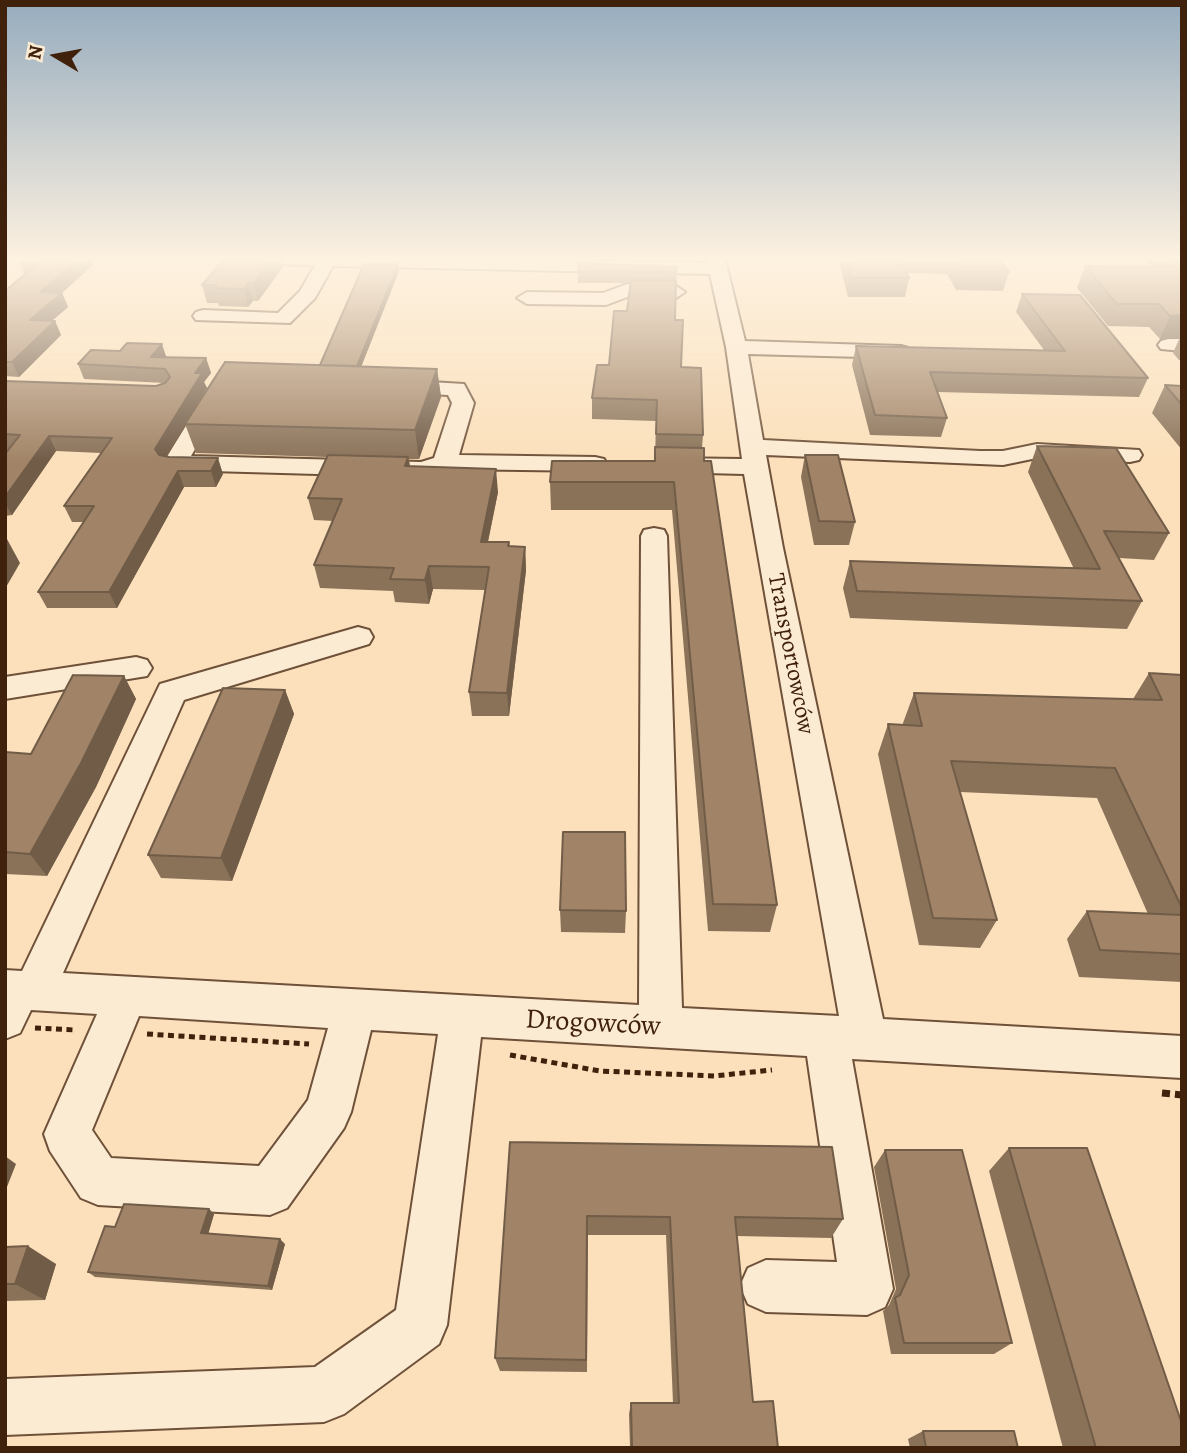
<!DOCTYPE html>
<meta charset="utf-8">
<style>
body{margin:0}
#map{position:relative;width:1187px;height:1453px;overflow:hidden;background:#fbe0bb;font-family:Alegreya,serif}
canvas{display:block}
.frame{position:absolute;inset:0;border:7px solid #3f210c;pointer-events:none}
.north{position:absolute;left:21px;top:21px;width:70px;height:70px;-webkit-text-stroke:5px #fcebd3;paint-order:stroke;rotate:280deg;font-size:19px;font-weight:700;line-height:28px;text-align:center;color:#3f210c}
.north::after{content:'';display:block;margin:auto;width:24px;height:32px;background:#3f210c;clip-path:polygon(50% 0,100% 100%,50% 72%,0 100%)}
</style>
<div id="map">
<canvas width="1187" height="1453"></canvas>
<div class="frame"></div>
<div class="north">N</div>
</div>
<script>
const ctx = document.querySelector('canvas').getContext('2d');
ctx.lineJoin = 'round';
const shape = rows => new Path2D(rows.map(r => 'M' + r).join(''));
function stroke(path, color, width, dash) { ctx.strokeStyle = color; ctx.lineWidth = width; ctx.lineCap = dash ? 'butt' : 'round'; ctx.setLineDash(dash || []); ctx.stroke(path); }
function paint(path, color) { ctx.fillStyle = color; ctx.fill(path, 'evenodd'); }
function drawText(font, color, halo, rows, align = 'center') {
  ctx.font = font + ' Alegreya,serif'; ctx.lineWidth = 5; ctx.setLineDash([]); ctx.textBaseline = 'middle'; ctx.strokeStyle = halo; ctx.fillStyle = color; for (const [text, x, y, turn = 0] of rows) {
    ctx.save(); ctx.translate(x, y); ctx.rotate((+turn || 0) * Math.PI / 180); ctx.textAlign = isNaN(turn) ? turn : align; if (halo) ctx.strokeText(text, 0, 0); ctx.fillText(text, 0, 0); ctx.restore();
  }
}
const pathFar1 = shape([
 [35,1028,75,1030],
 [147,1034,309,1044],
 [510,1055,600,1071,714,1076,772,1070]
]);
const path = shape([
 [1162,1093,1182,1095]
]);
const minor = shape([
 [256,259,493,259,708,263,707,259,725,259,745,341,901,346,908,348,911,352,908,356,901,358,748,354,763,440,980,451,1003,451,1037,444,1139,450,1142,455,1139,460,1130,462,1037,458,1003,465,766,455,783,548,883,1019,1182,1036,1182,1078,852,1059,893,1289,885,1307,867,1315,766,1312,748,1304,740,1286,748,1268,766,1260,837,1262,807,1056,481,1037,447,1325,439,1344,344,1414,324,1422,5,1435,6,1379,315,1367,396,1310,438,1034,371,1030,351,1112,344,1128,287,1208,270,1215,98,1205,81,1198,50,1151,44,1134,97,1014,31,1010,20,1033,5,1039,5,970,22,971,160,684,358,627,369,630,373,637,369,644,184,700,63,973,639,1005,641,536,644,530,654,528,664,530,667,536,682,1008,839,1016,744,474,666,472,657,470,654,465,657,460,666,458,742,459,726,347,710,274,333,266,315,298,290,323,196,320,193,316,196,312,203,310,278,313,300,291,315,265,265,264,256,259],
 [139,1016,328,1028,308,1100,259,1166,111,1158,92,1130,139,1016],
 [627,284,676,286,685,292,676,298,630,296,606,305,527,304,517,298,527,292,603,293,627,284],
 [1168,339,1182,339,1182,351,1161,349,1158,345,1161,341,1168,339],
 [397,380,464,384,474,403,459,455,595,457,604,459,607,464,604,469,595,471,448,469,424,477,175,470,166,468,163,463,205,395,213,393,221,395,224,400,191,456,421,462,434,458,452,403,448,395,389,392,386,387,389,382,397,380],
 [136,657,147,660,152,668,147,676,5,699,5,677,136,657]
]);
const wall = shape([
 [224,259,281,259,283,267,258,301,253,301,248,307,219,306,218,303,207,303,202,285],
 [838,259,1003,259,1002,262,1009,272,1003,291,956,290,947,274,907,273,909,278,905,297,848,297],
 [1143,259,1182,259,1182,360,1179,360,1173,353,1180,337,1160,339,1149,327,1108,326,1077,288,1085,266,1151,267],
 [92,261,93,265,62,293,68,307,52,321,55,321,61,335,19,377,5,376,5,291,25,275,20,264],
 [398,264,399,271,361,367,437,369,441,397,419,459,409,459,410,466,498,492,488,542,509,542,510,546,525,547,526,570,509,716,472,716,469,692,485,590,433,589,429,604,395,602,393,591,320,588,314,565,333,521,314,520,308,498,327,457,196,453,185,424,320,365],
 [677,267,675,320,681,367,703,435,702,448,777,905,770,932,708,931,672,510,551,510,550,482,655,461,656,421,592,419,592,398,609,365,627,311,630,283,578,283,578,272],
 [1022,294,1148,378,1139,397,937,392,947,418,941,437,870,435,852,365,856,346,1044,350,1016,312],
 [166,357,206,358,211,373,204,382,207,388,166,456,223,474,216,487,184,487,117,608,47,608,38,592,84,522,72,522,64,506,101,453,56,451,12,515,5,516,5,454,8,450,5,449,5,381,156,386,165,383,84,379,78,364],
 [1165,385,1182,405,1182,450,1152,413],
 [1037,446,1169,533,1154,560,1119,558,1142,601,1127,629,850,618,843,588,850,561,1074,569,1028,472],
 [805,455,855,522,849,545,814,545,801,477],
 [1149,673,1182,675,1182,982,1079,977,1067,939,1087,911,1148,914,1097,798,960,792,997,920,980,948,919,945,878,754,888,724,903,725,903,723,914,693,1133,699],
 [124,676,136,699,96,787,47,876,5,874,5,752,31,754],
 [285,690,294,714,232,881,161,878,148,855],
 [560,910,626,911,625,933,561,932],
 [510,1142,843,1219,831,1238,736,1236,753,1402,778,1448,630,1448,629,1414,631,1403,673,1403,666,1235,588,1235,587,1372,500,1371,495,1358],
 [1009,1148,1182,1448,1063,1448,989,1171],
 [885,1150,1012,1343,994,1354,891,1354,883,1311,889,1305,896,1289,874,1167],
 [209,1209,214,1214,208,1234,285,1244,272,1290,95,1277,88,1272,115,1227],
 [5,1247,56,1264,45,1300,5,1301],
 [923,1431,1018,1448,910,1448,908,1439]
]);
const shadedWall = shape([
 [80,259,94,259,92,261,93,265,47,306,62,293,68,307,36,334,30,320,40,292],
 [272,259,281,259,283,267,258,301,254,283],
 [398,264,399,271,357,377,355,370],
 [248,283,253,301,248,307,244,289],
 [1182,315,1182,333,1180,337,1160,339,1170,316],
 [55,321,61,335,19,377,12,362],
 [162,344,167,359,151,357],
 [206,358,211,373,204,382,207,388,161,464,155,449,195,373],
 [437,369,441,397,419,459,415,430],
 [49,436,56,451,12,515,5,503,5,497],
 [408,457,412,479,405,466],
 [218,458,223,474,216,487,211,471],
 [496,469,498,492,483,565,481,542],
 [178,471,184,487,117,608,109,592],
 [7,539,20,563,5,589,5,542],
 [525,547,526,570,509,716,507,693],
 [429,566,433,589,429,604,425,580],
 [124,676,136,699,96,787,47,876,30,854],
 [285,690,294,714,232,881,221,858],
 [5,1156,16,1164,5,1192],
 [209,1209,214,1214,207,1238,201,1233],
 [280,1239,285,1244,272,1290,268,1286],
 [28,1246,56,1264,45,1300,15,1284]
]);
const building = shape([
 [27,259,80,259,40,292,62,293,30,320,55,321,12,362,5,362,5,291,37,264,20,264,27,259],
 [224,259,272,259,254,283,248,283,244,289,214,288,217,285,202,285,224,259],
 [846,259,899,259,909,278,852,278,846,259],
 [954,259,1000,259,1009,272,961,272,954,259],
 [1174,259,1182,259,1182,266,1174,259],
 [579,263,677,267,676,272,578,272,579,263],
 [364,264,398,264,357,366,320,365,364,264],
 [1085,266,1182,267,1182,315,1170,316,1159,304,1117,304,1085,266],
 [631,280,676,281,675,320,683,320,681,367,701,368,703,435,656,434,657,400,592,398,597,365,609,365,614,311,627,311,631,280],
 [1022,294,1080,295,1148,378,930,372,947,418,875,415,856,346,1065,351,1022,294],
 [127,343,162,344,151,357,206,358,195,373,202,373,155,449,159,455,169,457,218,458,211,471,178,471,109,592,38,592,94,506,64,506,112,438,49,436,5,497,5,454,20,435,5,434,5,381,156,386,165,383,170,377,165,369,78,364,91,350,120,351,127,343],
 [225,362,437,369,415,430,185,424,225,362],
 [1165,385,1182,386,1182,405,1165,385],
 [1037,446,1116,448,1169,533,1104,531,1142,601,857,591,850,561,1100,569,1037,446],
 [655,447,704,448,704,461,711,461,777,905,713,904,674,482,550,482,552,461,655,461,655,447],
 [328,455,408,457,405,466,496,469,481,542,509,542,508,546,525,547,507,693,469,692,489,567,429,566,425,580,390,579,394,568,314,565,342,499,308,498,328,455],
 [805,455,838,455,855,522,819,521,805,455],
 [1149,673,1182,675,1182,908,1115,768,951,761,997,920,933,918,888,724,922,726,914,693,1162,700,1149,673],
 [73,675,124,676,81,763,30,854,5,852,5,752,31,754,73,675],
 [223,688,285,690,221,858,148,855,223,688],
 [563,832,625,832,626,911,560,910,563,832],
 [1087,911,1182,915,1182,954,1100,950,1087,911],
 [510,1142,832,1147,843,1219,735,1217,753,1402,773,1401,778,1448,632,1448,631,1403,679,1403,670,1217,587,1216,586,1360,495,1358,510,1142],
 [1009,1148,1087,1148,1182,1424,1182,1448,1096,1448,1009,1148],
 [885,1150,962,1150,1012,1343,904,1343,895,1298,900,1295,909,1275,885,1150],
 [124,1204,209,1209,201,1233,280,1239,268,1286,88,1272,105,1226,115,1227,124,1204],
 [28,1246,15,1284,5,1284,5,1247,28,1246],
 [923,1431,1014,1431,1018,1448,926,1448,923,1431]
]);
const streetNames = [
 ["Transportowców",790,654,79]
];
const nearStreetnames = [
 ["Drogowców",593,1024,3]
];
stroke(minor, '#6e5138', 4);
stroke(pathFar1, '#3f210c', 5, [6, 4.5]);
stroke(path, '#3f210c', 7, [8, 5]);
paint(minor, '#fcebd3');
paint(wall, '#8a7259');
paint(shadedWall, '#715c48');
paint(building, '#a18467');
stroke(building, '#715c48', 2);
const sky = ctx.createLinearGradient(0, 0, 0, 462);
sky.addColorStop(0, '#96acbe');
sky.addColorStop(0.56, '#fdf1e0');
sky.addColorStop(1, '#fdf1e000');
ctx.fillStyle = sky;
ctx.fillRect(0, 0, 1187, 462);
drawText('24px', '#3f210c', '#fcebd3', streetNames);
drawText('28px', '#3f210c', '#fcebd3', nearStreetnames);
</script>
